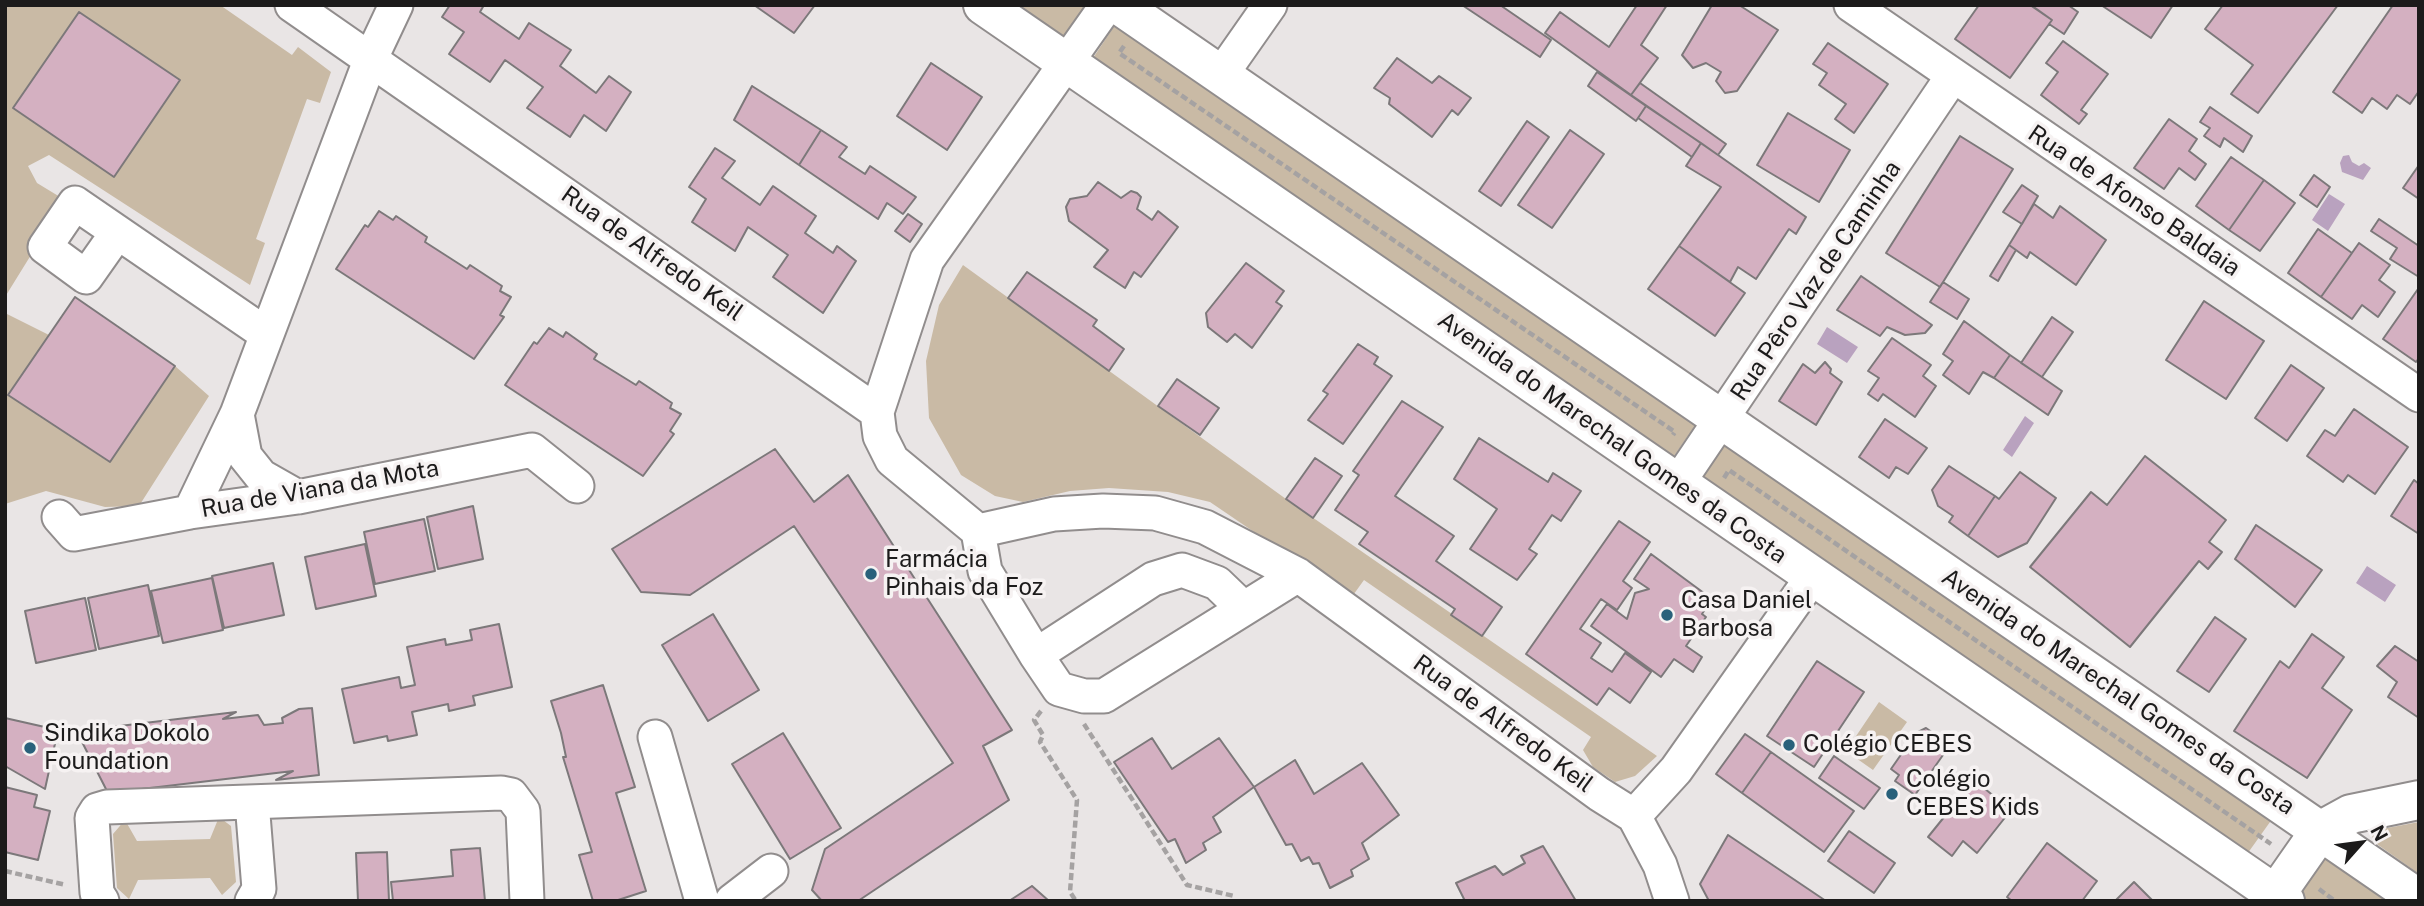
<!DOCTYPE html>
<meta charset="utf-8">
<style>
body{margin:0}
#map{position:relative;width:2424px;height:906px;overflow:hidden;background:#e9e5e5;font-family:"Public Sans",sans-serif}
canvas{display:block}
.frame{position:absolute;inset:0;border:7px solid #1c1b1b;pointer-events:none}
.north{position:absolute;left:2326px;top:808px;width:70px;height:70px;-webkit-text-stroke:5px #f6f2f2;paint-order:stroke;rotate:62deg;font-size:19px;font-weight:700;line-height:28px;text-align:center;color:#1c1b1b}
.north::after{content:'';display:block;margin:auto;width:24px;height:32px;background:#1c1b1b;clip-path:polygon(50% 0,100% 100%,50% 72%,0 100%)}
</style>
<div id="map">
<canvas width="2424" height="906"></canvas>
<div class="frame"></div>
<div class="north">N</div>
</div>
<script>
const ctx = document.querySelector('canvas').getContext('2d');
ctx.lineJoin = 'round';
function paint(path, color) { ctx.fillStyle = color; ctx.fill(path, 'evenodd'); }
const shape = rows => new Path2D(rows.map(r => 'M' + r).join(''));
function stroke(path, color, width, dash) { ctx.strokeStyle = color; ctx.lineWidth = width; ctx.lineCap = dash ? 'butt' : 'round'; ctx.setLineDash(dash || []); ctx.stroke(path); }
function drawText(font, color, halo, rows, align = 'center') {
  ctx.font = font + ' "Public Sans",sans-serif'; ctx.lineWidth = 7; ctx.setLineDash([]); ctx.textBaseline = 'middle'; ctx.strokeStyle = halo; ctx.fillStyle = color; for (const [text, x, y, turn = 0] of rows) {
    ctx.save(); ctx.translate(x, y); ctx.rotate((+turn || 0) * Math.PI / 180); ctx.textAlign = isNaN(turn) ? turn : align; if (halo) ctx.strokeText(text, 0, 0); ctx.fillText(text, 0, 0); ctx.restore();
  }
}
const green = shape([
 [5,5,220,5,292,55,298,47,331,72,320,103,307,99,256,239,265,243,250,285,49,155,28,166,37,183,65,200,5,297],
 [1005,5,1086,5,1063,40],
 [1117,22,1699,420,1670,462,1091,61],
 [963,265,1286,499,1657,756,1635,776,1615,782,1593,767,1583,750,1591,737,1364,580,1351,598,1210,502,1168,492,1109,488,1070,491,1023,502,995,496,961,475,929,418,926,361,939,305],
 [5,313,49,335,8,395,109,462,175,366,209,396,139,506,105,507,46,491,5,504],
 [1726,438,2275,815,2245,857,1697,481],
 [1879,702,1907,722,1873,770,1846,751],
 [219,817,231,826,236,882,222,895,210,878,138,880,129,899,117,888,113,834,125,820,137,841,210,839],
 [2419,822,2419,874,2374,842,2372,835,2377,830],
 [2324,850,2398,901,2308,901,2295,892]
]);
const water = shape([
 [2349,155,2352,162,2359,166,2364,163,2371,168,2363,180,2342,172,2340,163,2343,156],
 [2329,194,2345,204,2328,231,2312,220],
 [1827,327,1858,347,1847,363,1817,344],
 [2025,416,2034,423,2012,457,2003,450],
 [2367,566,2396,585,2385,602,2356,583]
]);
const building = shape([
 [450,5,484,5,480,12,519,39,529,23,571,50,560,66,596,93,609,76,631,92,606,131,584,115,570,137,527,108,543,87,505,60,490,82,449,54,464,32,442,17,450,5],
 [754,5,815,5,794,33,754,5],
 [1462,5,1500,5,1551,40,1540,57,1462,5],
 [1637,5,1667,5,1641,45,1658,58,1631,95,1545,33,1560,12,1609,47,1637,5],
 [1712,5,1739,5,1778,30,1737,91,1725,93,1716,81,1721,72,1706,63,1693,68,1682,55,1712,5],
 [1979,5,2031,5,2052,20,2010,78,1955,39,1979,5],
 [2030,5,2068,5,2078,12,2064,34,2049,24,2052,20,2030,5],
 [2101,5,2173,5,2151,38,2101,5],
 [2223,5,2338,5,2258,113,2231,94,2253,65,2205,29,2223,5],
 [2393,5,2419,5,2419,91,2410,104,2397,95,2387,109,2372,98,2362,113,2333,92,2393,5],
 [79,12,180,80,114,177,13,108,79,12],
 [2063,41,2108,74,2081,110,2087,114,2079,124,2041,95,2058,72,2046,63,2063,41],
 [1828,43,1888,84,1854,133,1835,119,1846,104,1819,85,1827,73,1813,64,1828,43],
 [1397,58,1432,83,1439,76,1471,98,1458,115,1452,110,1432,137,1389,104,1390,98,1374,88,1397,58],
 [931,63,982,97,947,150,897,116,931,63],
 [1597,72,1646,106,1636,121,1588,86,1597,72],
 [1640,83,1726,144,1718,155,1631,95,1640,83],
 [752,86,821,130,799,165,734,120,752,86],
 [1646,106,1701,143,1692,157,1638,118,1646,106],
 [2210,107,2252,136,2243,152,2224,138,2220,147,2204,136,2210,128,2200,122,2210,107],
 [1788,113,1850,150,1819,202,1757,165,1788,113],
 [2169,119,2197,139,2189,151,2206,164,2195,180,2179,168,2164,189,2134,168,2169,119],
 [1527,121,1549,137,1501,206,1479,191,1527,121],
 [821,130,847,147,839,157,865,174,870,166,916,197,903,214,887,203,878,219,799,165,821,130],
 [1570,130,1604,154,1552,228,1518,205,1570,130],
 [1960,136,2013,169,1940,287,1886,253,1960,136],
 [1701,143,1806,217,1796,234,1789,229,1756,279,1738,267,1730,282,1679,246,1721,187,1686,166,1701,143],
 [715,148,735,161,722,178,760,205,773,186,816,216,805,233,833,253,837,246,856,261,823,313,773,277,788,255,748,227,735,251,692,222,706,199,689,187,715,148],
 [2231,157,2264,180,2229,230,2196,206,2231,157],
 [2419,165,2419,199,2403,188,2419,165],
 [2314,175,2330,187,2317,207,2300,195,2314,175],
 [2264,180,2295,203,2260,251,2229,230,2264,180],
 [1098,182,1121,198,1131,191,1137,193,1141,197,1137,209,1152,220,1158,211,1178,227,1141,277,1134,272,1125,288,1094,267,1108,250,1069,221,1066,207,1070,199,1087,196,1098,182],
 [2022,185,2038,196,2022,224,2003,212,2022,185],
 [2034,204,2053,218,2060,206,2106,240,2076,285,2030,252,2027,258,2009,245,2034,204],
 [379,211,393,220,396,216,427,237,425,242,467,269,470,265,502,286,500,291,511,297,500,315,504,317,474,359,336,269,365,225,368,227,379,211],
 [908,214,922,224,910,242,895,231,908,214],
 [2379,219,2419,246,2419,277,2390,259,2397,248,2371,231,2379,219],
 [2318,229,2352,253,2321,297,2288,273,2318,229],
 [2359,243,2390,265,2379,280,2395,292,2378,317,2362,305,2352,319,2321,297,2359,243],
 [2009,245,2016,250,1998,281,1990,276,2009,245],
 [1679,246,1745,293,1715,336,1648,289,1679,246],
 [1246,263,1284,291,1276,302,1282,306,1252,348,1235,334,1227,342,1208,327,1206,313,1246,263],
 [1027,272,1097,320,1093,326,1124,349,1109,371,1008,298,1027,272],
 [1861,276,1932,325,1925,333,1905,335,1887,327,1880,336,1837,310,1861,276],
 [1943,282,1969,299,1957,319,1930,302,1943,282],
 [2418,289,2419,358,2416,362,2383,339,2418,289],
 [75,297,175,366,110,462,8,395,75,297],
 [2204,301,2264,341,2226,399,2166,360,2204,301],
 [2052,317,2073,332,2042,377,2021,363,2052,317],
 [1964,321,2010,355,1994,378,1983,372,1969,394,1943,375,1953,361,1943,354,1964,321],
 [549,328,563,337,566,332,597,354,594,359,636,385,639,381,672,403,670,408,681,414,670,431,674,434,643,476,505,385,534,342,537,344,549,328],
 [1892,338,1931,365,1923,376,1936,386,1915,417,1883,394,1878,401,1868,394,1879,378,1868,371,1892,338],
 [1358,344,1378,357,1374,364,1392,376,1343,444,1308,420,1328,394,1323,391,1358,344],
 [2010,355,2062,391,2048,415,1994,378,2010,355],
 [1825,362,1831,369,1830,373,1842,382,1816,425,1779,401,1803,364,1815,373,1825,362],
 [2291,365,2324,388,2287,441,2255,418,2291,365],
 [1177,379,1219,408,1200,435,1158,406,1177,379],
 [1402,401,1443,427,1395,496,1454,536,1436,561,1502,607,1482,636,1451,615,1455,609,1359,544,1368,532,1335,510,1359,475,1353,471,1402,401],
 [2354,409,2408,447,2375,494,2348,475,2343,482,2307,456,2325,430,2335,436,2354,409],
 [1885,419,1927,448,1908,474,1896,467,1889,478,1859,457,1885,419],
 [1479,438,1548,482,1553,473,1581,491,1561,521,1552,515,1529,549,1537,554,1517,580,1470,549,1497,509,1454,479,1479,438],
 [775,449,814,502,848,475,1012,730,983,746,1009,800,858,901,822,901,812,890,825,849,953,763,794,526,690,595,641,592,612,549,775,449],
 [2145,456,2226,520,2209,542,2222,552,2208,569,2199,561,2130,647,2030,567,2091,492,2107,505,2145,456],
 [1315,458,1342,476,1313,518,1286,499,1315,458],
 [1949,466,1995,496,1968,536,1949,522,1953,516,1938,506,1932,490,1949,466],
 [2020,472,2056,498,2027,543,1998,557,1968,536,1995,496,1999,499,2020,472],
 [2414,480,2419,484,2419,534,2391,516,2414,480],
 [473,506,483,559,438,569,427,517,473,506],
 [424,519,435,571,375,584,364,532,424,519],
 [1619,521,1650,542,1623,581,1632,588,1617,610,1601,599,1580,629,1601,643,1591,658,1612,672,1625,653,1651,672,1630,703,1609,688,1597,705,1526,654,1619,521],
 [2256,525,2322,570,2295,607,2235,559,2256,525],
 [365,544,376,596,316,609,305,557,365,544],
 [1651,554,1712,599,1702,614,1706,617,1686,646,1702,657,1693,672,1674,659,1661,677,1591,626,1607,604,1627,619,1635,593,1649,589,1634,579,1651,554],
 [273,563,284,615,224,628,212,576,273,563],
 [212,578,223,630,163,643,151,591,212,578],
 [148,585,159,636,99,649,88,598,148,585],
 [85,598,96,650,36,663,25,611,85,598],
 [713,614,759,690,708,721,662,645,713,614],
 [2215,617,2246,639,2209,692,2177,671,2215,617],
 [499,624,512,687,473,696,475,705,449,711,448,704,412,712,417,735,388,741,387,736,354,743,342,689,399,677,401,688,415,685,407,647,445,639,446,645,472,640,470,630,499,624],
 [2312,634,2344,657,2322,688,2352,710,2307,778,2234,731,2280,661,2289,668,2312,634],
 [2395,646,2419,662,2419,718,2388,697,2397,682,2377,666,2395,646],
 [1817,661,1864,692,1814,767,1767,736,1817,661],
 [603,685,635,787,616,793,646,891,615,901,593,901,579,855,592,852,563,757,566,757,561,733,551,701,603,685],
 [312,708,319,775,276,780,293,771,108,793,79,736,78,731,236,712,223,719,258,715,264,725,283,723,282,718,299,709,312,708],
 [5,718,58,730,45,789,5,766,5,718],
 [1926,728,1950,745,1915,795,1895,781,1899,775,1891,769,1916,733,1926,728],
 [783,733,841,828,790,859,732,764,783,733],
 [1745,734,1771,752,1742,793,1716,774,1745,734],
 [1152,738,1172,769,1219,738,1254,787,1213,817,1221,832,1203,843,1206,850,1186,863,1175,839,1168,842,1114,762,1152,738],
 [1771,752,1854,811,1824,852,1742,793,1771,752],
 [1834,756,1880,788,1864,809,1819,778,1834,756],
 [1295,760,1314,794,1362,763,1399,815,1362,843,1369,859,1351,870,1353,876,1330,888,1319,863,1313,864,1309,857,1301,861,1292,844,1286,845,1254,787,1295,760],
 [1974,780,2011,810,1977,853,1963,841,1952,856,1928,837,1974,780],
 [5,787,37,795,34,807,50,811,38,860,5,852,5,787],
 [1849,831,1895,863,1874,893,1828,861,1849,831],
 [1728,835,1826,901,1709,901,1700,884,1728,835],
 [2047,843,2097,881,2082,901,2012,901,2007,897,2047,843],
 [1543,846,1576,901,1465,901,1456,883,1495,866,1503,875,1525,863,1521,856,1543,846],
 [480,848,485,901,393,901,391,882,453,876,451,850,480,848],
 [387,852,389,901,358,901,356,853,387,852],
 [2134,882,2153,901,2115,901,2134,882],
 [1032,886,1049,901,1009,901,1032,886]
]);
const path = shape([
 [1124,46,1119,53,1675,432,1673,435],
 [1724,478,1729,470,2271,844],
 [1041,711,1034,720,1043,735,1040,742,1077,800,1070,892,1076,901],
 [1084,724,1187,885,1234,896],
 [5,871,66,885],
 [2319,889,2335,901]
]);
const minor = shape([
 [292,5,877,412,880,436,892,460,978,531,1054,514,1103,511,1155,513,1205,527,1298,575,1599,794,1634,816,1660,865,1672,901],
 [1851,5,2419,395],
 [1221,75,1270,5],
 [117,233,86,277,45,247,75,203,266,334],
 [877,412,927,260,1107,5],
 [237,414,245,456,261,476,298,497],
 [1678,483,1952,77],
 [190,512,237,414,371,58,396,5],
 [59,517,74,534,190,512,298,497,532,450,577,486],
 [978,531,985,571,1036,655,1059,689,1084,696,1104,696,1298,575],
 [1036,655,1153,579,1182,570,1217,583,1243,608],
 [655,737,702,901],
 [252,802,259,889,252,901],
 [1634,816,1676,770,1813,576],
 [102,901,97,893,92,818,97,810,107,807,501,793,511,795,523,811,527,901],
 [732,901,771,871]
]);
const tertiary = shape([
 [2275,901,2276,894,2320,831,2351,814,2419,800]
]);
const secondary = shape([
 [983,5,2285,901],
 [1119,5,2419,899]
]);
const markers = [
 [871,574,7,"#29617b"],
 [1667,615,7,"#29617b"],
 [1789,745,7,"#29617b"],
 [30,748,7,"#29617b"],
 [1892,794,7,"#29617b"]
];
const streetNames = [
 ["Rua de Afonso Baldaia",2134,201,34],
 ["Rua de Alfredo Keil",652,254,35],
 ["Rua Pêro Vaz de Caminha",1816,281,-56],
 ["Avenida do Marechal Gomes da Costa",1612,438,35],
 ["Rua de Viana da Mota",320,489,-10],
 ["Avenida do Marechal Gomes da Costa",2118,692,34],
 ["Rua de Alfredo Keil",1503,724,36]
];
const poiNames = [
 ["Farmácia",885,560],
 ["Pinhais da Foz",885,588],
 ["Casa Daniel",1681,601],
 ["Barbosa",1681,629],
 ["Sindika Dokolo",44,734],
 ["Foundation",44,762],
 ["Colégio CEBES",1803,745],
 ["Colégio",1906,780],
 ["CEBES Kids",1906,808]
];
paint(green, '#c9baa5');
paint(water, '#b9a2bf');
paint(building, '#d4b0c1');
stroke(building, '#7c787a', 2);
stroke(minor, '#918d8d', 37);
stroke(tertiary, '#918d8d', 42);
stroke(secondary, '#918d8d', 42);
stroke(path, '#a5a2a2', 4.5, [7, 3.5]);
stroke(minor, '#fff', 33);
stroke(tertiary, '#fff', 38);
stroke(secondary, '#fff', 38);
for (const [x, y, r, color] of markers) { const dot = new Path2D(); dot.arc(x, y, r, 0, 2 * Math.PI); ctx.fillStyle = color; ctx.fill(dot); stroke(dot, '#f6f2f2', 2.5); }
drawText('24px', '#1c1b1b', '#f6f2f2', streetNames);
drawText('24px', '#1c1b1b', '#f6f2f2', poiNames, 'left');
</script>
